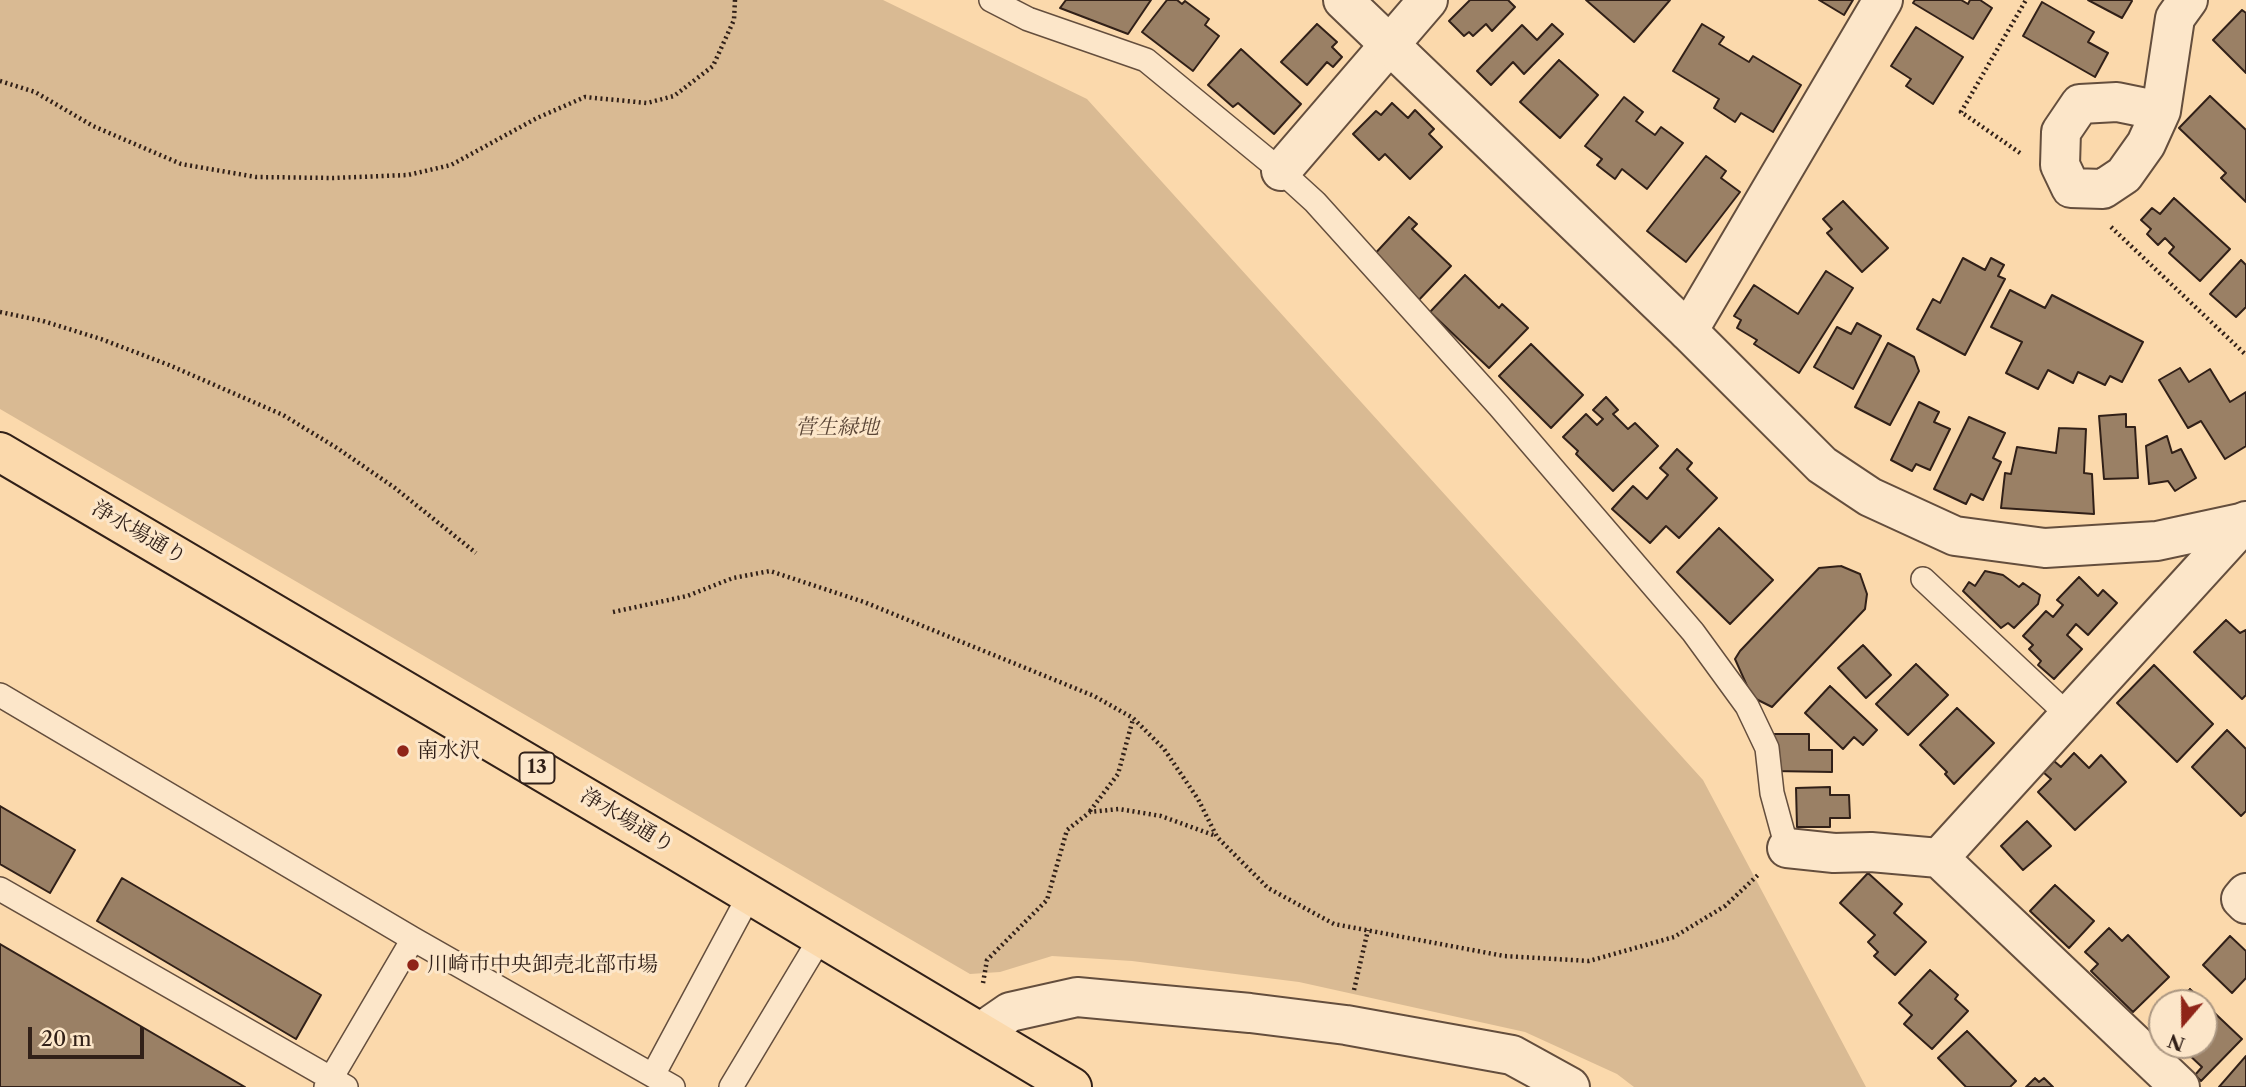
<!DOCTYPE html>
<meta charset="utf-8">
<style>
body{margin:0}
#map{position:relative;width:2246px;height:1087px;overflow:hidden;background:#fbd9ac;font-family:"Libre Caslon Text",serif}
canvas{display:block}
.north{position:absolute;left:2148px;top:989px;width:70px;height:70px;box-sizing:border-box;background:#fce6c9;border:2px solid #ab9782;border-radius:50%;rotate:200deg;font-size:19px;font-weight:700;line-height:28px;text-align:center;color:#312018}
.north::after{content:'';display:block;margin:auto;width:24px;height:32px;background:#8f2418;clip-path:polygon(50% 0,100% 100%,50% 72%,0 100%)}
.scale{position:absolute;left:28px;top:1027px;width:116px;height:32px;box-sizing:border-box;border:4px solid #312018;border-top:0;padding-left:9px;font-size:21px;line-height:24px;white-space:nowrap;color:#312018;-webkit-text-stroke:5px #fce6c9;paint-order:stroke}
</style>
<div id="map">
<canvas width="2246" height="1087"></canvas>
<div class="north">N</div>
<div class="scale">20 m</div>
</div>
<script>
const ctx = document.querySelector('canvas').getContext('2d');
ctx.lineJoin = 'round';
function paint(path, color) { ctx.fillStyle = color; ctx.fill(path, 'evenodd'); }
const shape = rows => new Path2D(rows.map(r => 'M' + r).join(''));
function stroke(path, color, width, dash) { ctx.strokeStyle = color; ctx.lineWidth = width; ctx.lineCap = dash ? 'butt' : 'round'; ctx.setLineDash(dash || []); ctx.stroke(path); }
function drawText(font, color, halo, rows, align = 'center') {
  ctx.font = font + ' "Libre Caslon Text","Noto Serif JP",serif'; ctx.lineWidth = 6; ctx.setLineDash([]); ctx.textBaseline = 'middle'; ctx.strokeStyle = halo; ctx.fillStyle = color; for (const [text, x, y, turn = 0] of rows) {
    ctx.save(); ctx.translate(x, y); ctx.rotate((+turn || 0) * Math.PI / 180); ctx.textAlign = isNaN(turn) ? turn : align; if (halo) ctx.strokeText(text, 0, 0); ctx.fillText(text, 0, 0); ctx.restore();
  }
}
const green = shape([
 [0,0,883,0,1087,99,1703,780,1866,1087,1634,1087,1617,1074,1525,1032,1299,982,1132,961,1052,956,1000,972,970,974,0,409]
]);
const building = shape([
 [1066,0,1151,0,1128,34,1060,8,1066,0],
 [1167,0,1177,0,1182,4,1185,1,1209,19,1205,25,1219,36,1193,71,1142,32,1167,0],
 [1470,0,1508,0,1515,7,1492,31,1486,24,1473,36,1469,32,1464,36,1449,21,1470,0],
 [1586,0,1670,0,1634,42,1586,0],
 [1819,0,1853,0,1844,15,1819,0],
 [1915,0,1961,0,1968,4,1970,0,1980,0,1992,8,1973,39,1913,3,1915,0],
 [2088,0,2131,0,2132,1,2122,18,2088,0],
 [2042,2,2094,32,2088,42,2108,53,2095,77,2023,36,2042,2],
 [2242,10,2246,13,2246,73,2213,40,2242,10],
 [1317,24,1337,42,1332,47,1342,57,1333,67,1327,62,1307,85,1281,62,1317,24],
 [1552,24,1563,34,1524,74,1513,62,1491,85,1477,71,1522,25,1537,40,1552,24],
 [1702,24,1724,37,1719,44,1749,62,1753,56,1801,85,1773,132,1741,113,1735,122,1714,108,1719,99,1673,71,1702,24],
 [1916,27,1963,57,1933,104,1906,86,1911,79,1891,66,1916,27],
 [1241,49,1301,104,1274,134,1238,103,1233,107,1208,85,1241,49],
 [1559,60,1598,95,1560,138,1520,102,1559,60],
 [2210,96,2246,130,2246,202,2221,178,2226,173,2179,128,2210,96],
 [1624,97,1643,112,1636,121,1655,135,1661,127,1683,143,1647,189,1622,169,1615,179,1597,165,1602,159,1585,146,1624,97],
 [1392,103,1408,118,1415,110,1434,129,1429,134,1442,147,1410,179,1385,154,1379,160,1353,134,1376,111,1381,115,1392,103],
 [1706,156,1726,171,1721,178,1740,192,1686,262,1647,231,1706,156],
 [2174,198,2230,249,2200,281,2169,253,2174,247,2165,238,2158,245,2147,234,2151,229,2141,220,2152,208,2160,214,2174,198],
 [1843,201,1888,248,1862,272,1827,233,1832,229,1823,219,1843,201],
 [1409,217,1417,224,1412,229,1451,266,1417,302,1371,258,1409,217],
 [1963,258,1985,270,1991,258,2004,265,1998,276,2005,279,1965,355,1917,329,1933,299,1940,303,1963,258],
 [2241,260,2246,265,2246,307,2236,317,2210,294,2241,260],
 [1826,271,1853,288,1799,373,1754,344,1757,340,1737,328,1741,320,1734,316,1754,285,1798,314,1826,271],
 [1465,275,1499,308,1502,304,1528,328,1489,368,1430,312,1465,275],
 [2010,290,2045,308,2052,295,2143,342,2122,382,2110,376,2105,385,2078,372,2073,383,2048,370,2038,389,2006,373,2022,342,1991,327,2010,290],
 [1857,323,1881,336,1853,389,1814,367,1837,327,1851,334,1857,323],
 [1888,343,1914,357,1919,371,1890,425,1855,407,1888,343],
 [1531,344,1583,395,1551,428,1499,376,1531,344],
 [2180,368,2189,382,2210,369,2230,402,2246,392,2246,446,2225,459,2201,421,2188,428,2159,380,2180,368],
 [1606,397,1618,410,1613,414,1628,429,1635,423,1658,446,1613,491,1576,454,1578,451,1563,437,1586,414,1597,425,1603,419,1593,410,1606,397],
 [1919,402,1939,412,1934,422,1950,429,1930,470,1916,464,1912,471,1891,460,1919,402],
 [2126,414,2126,427,2135,427,2138,478,2104,479,2099,416,2126,414],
 [1969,417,2005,433,1993,458,2001,462,1983,500,1971,494,1966,504,1934,489,1969,417],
 [2059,428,2086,429,2084,473,2092,474,2094,514,2001,508,2005,473,2011,474,2017,447,2056,453,2059,428],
 [2167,436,2172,453,2181,449,2196,478,2175,491,2168,481,2149,484,2146,446,2167,436],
 [1677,449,1692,463,1687,469,1717,498,1679,538,1666,526,1650,543,1612,509,1633,486,1647,499,1668,475,1660,468,1677,449],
 [1719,528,1773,580,1730,624,1677,572,1719,528],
 [1841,566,1860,574,1867,594,1865,609,1772,707,1752,697,1735,659,1740,651,1819,568,1841,566],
 [1985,571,2003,575,2019,587,2023,583,2040,595,2038,604,2014,628,2008,623,2001,628,1963,591,1969,582,1975,586,1985,571],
 [2079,577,2098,596,2103,590,2117,603,2088,635,2076,624,2067,635,2082,649,2054,679,2038,665,2041,661,2029,649,2033,645,2023,636,2046,611,2053,617,2063,605,2057,600,2079,577],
 [2226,620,2240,633,2246,630,2246,695,2242,699,2194,652,2226,620],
 [1863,645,1891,675,1866,698,1838,668,1863,645],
 [1916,664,1948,695,1908,735,1876,704,1916,664],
 [2154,665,2213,724,2177,762,2117,703,2154,665],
 [1830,686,1877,730,1863,745,1854,737,1843,749,1805,713,1830,686],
 [1957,708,1994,743,1954,784,1945,774,1947,772,1920,745,1957,708],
 [2227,730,2246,749,2246,811,2241,816,2192,767,2227,730],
 [1774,734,1809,734,1809,750,1832,750,1832,772,1773,771,1774,734],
 [2074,753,2089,768,2101,755,2126,782,2075,830,2038,792,2051,779,2043,772,2054,761,2061,767,2074,753],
 [1830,787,1830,795,1849,795,1850,818,1830,818,1830,827,1797,827,1796,788,1830,787],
 [0,806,75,850,50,893,0,864,0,806],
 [2027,821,2051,846,2023,870,2001,846,2027,821],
 [1868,873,1902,904,1894,913,1926,942,1895,975,1874,956,1878,952,1868,942,1875,935,1840,903,1868,873],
 [122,878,321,995,296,1039,97,921,122,878],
 [2055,885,2094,921,2069,948,2030,911,2055,885],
 [2109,928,2122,941,2128,935,2169,977,2133,1012,2091,971,2098,964,2085,952,2109,928],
 [2230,936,2246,951,2246,978,2232,993,2203,965,2230,936],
 [0,944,245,1087,0,1087,0,944],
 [1930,970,1958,995,1955,999,1968,1011,1932,1049,1904,1024,1912,1015,1899,1003,1930,970],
 [2190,989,2204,1003,2177,1003,2190,989],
 [2204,1003,2242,1039,2201,1081,2195,1075,2202,1067,2186,1052,2182,1057,2171,1046,2204,1045,2204,1003],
 [1967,1031,2016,1081,2010,1087,1966,1087,1938,1058,1967,1031],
 [2246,1056,2246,1087,2219,1087,2246,1056],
 [2035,1078,2039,1082,2044,1078,2053,1087,2026,1087,2035,1078]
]);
const path = shape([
 [0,81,35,92,93,126,181,164,256,177,333,178,408,175,451,165,537,118,585,97,647,103,674,96,713,66,734,20,735,0],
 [2020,153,1961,112,2026,0],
 [2111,227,2246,355],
 [0,312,43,321,101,339,169,365,283,415,337,448,395,488,476,553],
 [613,612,687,596,733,578,770,571,864,602,1094,696,1133,718,1164,749,1198,799,1217,837,1268,888,1334,924,1504,956,1589,961,1674,937,1725,906,1759,874],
 [1090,811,1118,774,1133,719],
 [983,983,987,960,1047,900,1067,830,1090,812,1119,809,1161,816,1216,836],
 [1354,990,1368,930]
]);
const service = shape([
 [991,0,1028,19,1146,60,1281,171,1315,202,1499,406,1693,632,1747,706,1767,748,1772,793,1787,848],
 [1923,579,2069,716],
 [0,695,413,939,673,1087],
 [0,889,346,1087],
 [653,1075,749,896],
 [326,1087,413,939],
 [731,1087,821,937]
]);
const minor = shape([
 [2161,111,2117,102,2080,104,2061,132,2060,165,2071,188,2103,189,2124,175,2146,144,2161,111,2175,18,2188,0],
 [1281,171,1428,0],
 [1688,331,1883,0],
 [1787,848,1834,853,1871,852,1939,858,2180,1087],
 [1939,858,2246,521],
 [2246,893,2241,899,2246,904],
 [981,1032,1010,1012,1077,997,1250,1013,1346,1025,1512,1055,1570,1087]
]);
const tertiary = shape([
 [1343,0,1688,331,1822,465,1870,497,1955,536,2045,548,2157,541,2245,522]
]);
const primary = shape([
 [0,452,675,850,1072,1087]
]);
const markers = [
 [403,751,7,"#8f2418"],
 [413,965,7,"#8f2418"]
];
const shields = [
 [537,768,35]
];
const shieldNames = [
 ["13",537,768]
];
const parkNames = [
 ["菅生緑地",837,428]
];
const streetNames = [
 ["浄水場通り",139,533,30],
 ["浄水場通り",627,821,31]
];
const poiNames = [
 ["南水沢",417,751],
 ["川崎市中央卸売北部市場",427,965]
];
paint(green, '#d9ba93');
paint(building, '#9a8065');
stroke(building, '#312018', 2);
stroke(service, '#644e3d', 26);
stroke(minor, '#644e3d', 42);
stroke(tertiary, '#644e3d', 42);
stroke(primary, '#312018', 42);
stroke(path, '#312018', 4.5, [2, 3.5]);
stroke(service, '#fce6c9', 23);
stroke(minor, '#fce6c9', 38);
stroke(tertiary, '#fce6c9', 38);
stroke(primary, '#fbd9ac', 38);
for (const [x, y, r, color] of markers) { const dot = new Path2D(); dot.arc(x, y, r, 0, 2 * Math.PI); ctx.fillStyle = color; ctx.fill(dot); stroke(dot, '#fce6c9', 2.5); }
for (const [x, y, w] of shields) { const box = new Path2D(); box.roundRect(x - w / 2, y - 15.5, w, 31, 5); ctx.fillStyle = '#fce6c9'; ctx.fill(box); stroke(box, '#312018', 2); }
drawText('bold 19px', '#312018', null, shieldNames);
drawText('italic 21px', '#5b4637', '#fce6c9', parkNames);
drawText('21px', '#312018', '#fce6c9', streetNames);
drawText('21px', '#312018', '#fce6c9', poiNames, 'left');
</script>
